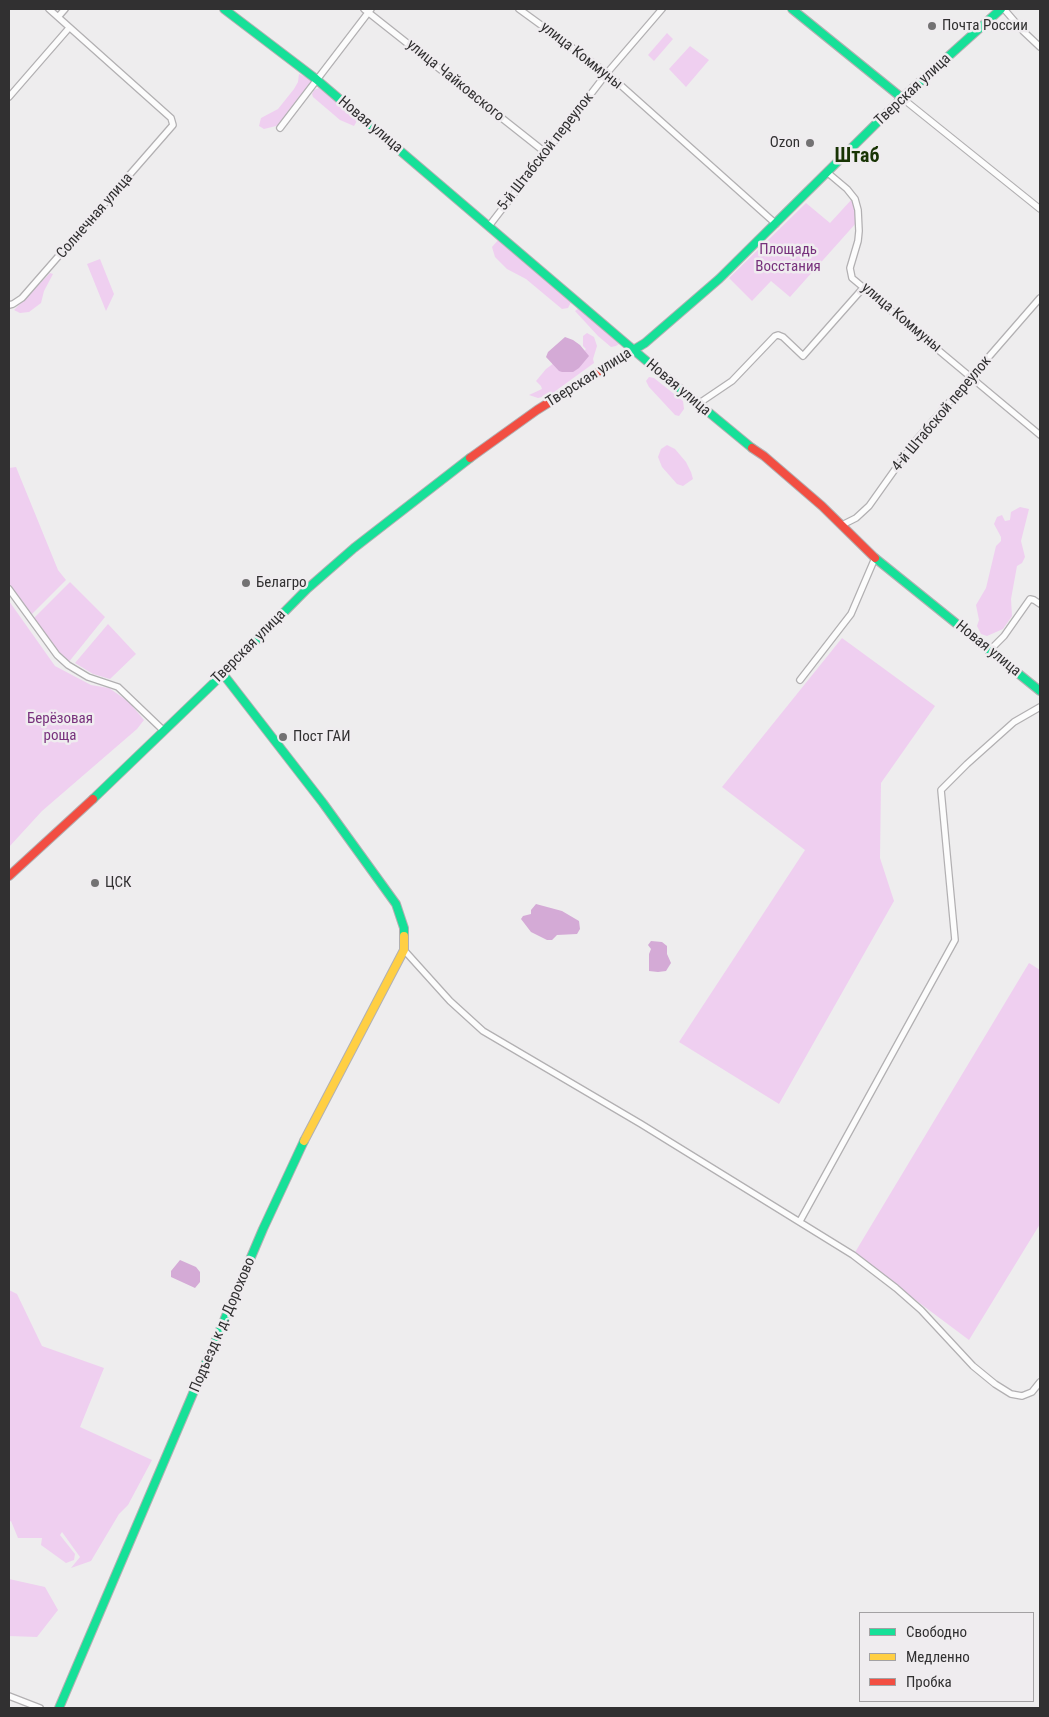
<!DOCTYPE html>
<meta charset="utf-8">
<style>
body{margin:0}
#map{position:relative;width:1049px;height:1717px;overflow:hidden;background:#eeedee;font-family:"Roboto Condensed",sans-serif}
canvas{display:block}
.frame{position:absolute;inset:0;border:10px solid #313031;pointer-events:none}
.legend{position:absolute;left:859px;top:1612px;width:175px;height:90px;box-sizing:border-box;background:#efecef;border:1px solid #a3a1a3;margin:0;padding:6px 9px;list-style:none;font-size:15px;color:#313031}
.legend li{display:flex;align-items:center;gap:10px;height:25px}
.legend b{width:25px;border:1px solid #a3a1a3}
</style>
<div id="map">
<canvas width="1049" height="1717"></canvas>
<div class="frame"></div>
<ul class="legend">
<li><b style="height:6px;background:#16e098"></b>Свободно</li>
<li><b style="height:6px;background:#ffcf43"></b>Медленно</li>
<li><b style="height:6px;background:#f24e42"></b>Пробка</li>
</ul>
</div>
<script>
const ctx = document.querySelector('canvas').getContext('2d');
ctx.lineJoin = 'round';
function paint(path, color) { ctx.fillStyle = color; ctx.fill(path, 'evenodd'); }
const shape = rows => new Path2D(rows.map(r => 'M' + r).join(''));
function stroke(path, color, width, dash) { ctx.strokeStyle = color; ctx.lineWidth = width; ctx.lineCap = dash ? 'butt' : 'round'; ctx.setLineDash(dash || []); ctx.stroke(path); }
function drawText(font, color, halo, rows, align = 'center') {
  ctx.font = font + ' "Roboto Condensed",sans-serif'; ctx.lineWidth = 5; ctx.setLineDash([]); ctx.textBaseline = 'middle'; ctx.strokeStyle = halo; ctx.fillStyle = color; for (const [text, x, y, turn = 0] of rows) {
    ctx.save(); ctx.translate(x, y); ctx.rotate((+turn || 0) * Math.PI / 180); ctx.textAlign = isNaN(turn) ? turn : align; if (halo) ctx.strokeText(text, 0, 0); ctx.fillText(text, 0, 0); ctx.restore();
  }
}
const green = shape([
 [667,33,673,39,654,61,648,55],
 [690,46,709,60,686,87,669,69],
 [299,74,313,80,280,125,264,129,259,126,261,118,278,109,294,89,298,82],
 [319,88,358,119,354,126,340,120,313,97,312,94,314,90],
 [852,199,855,205,857,222,790,297,771,281,752,301,729,278,806,203,830,223],
 [499,239,571,302,568,308,562,309,526,279,507,269,495,257,492,247],
 [100,259,114,294,106,311,87,264],
 [50,273,53,274,44,291,41,303,29,312,20,313,14,310],
 [579,308,585,312,619,344,616,346,611,347,598,336,575,311],
 [587,333,594,337,597,346,593,359,594,363,550,395,538,398,529,395,542,389,541,386,536,381,546,369,554,363,581,354,586,349,583,346,583,336],
 [649,377,654,378,683,401,684,409,679,416,675,415,649,387,646,381],
 [667,445,675,449,686,462,691,472,693,479,683,486,677,484,662,467,658,457,661,449],
 [16,467,58,570,66,580,31,615,9,585,9,468],
 [1020,507,1029,509,1021,541,1025,557,1022,563,1017,566,1011,599,1012,616,1003,629,987,636,981,634,977,626,979,620,976,605,986,588,996,546,1001,541,1001,537,994,524,997,517,1002,515,1005,521,1010,520,1011,512],
 [70,582,105,617,68,663,57,653,34,618],
 [9,601,55,666,91,685,109,688,129,702,144,720,137,729,42,811,9,847],
 [108,624,136,654,110,679,93,674,75,663],
 [842,638,935,706,881,783,880,858,894,901,779,1104,679,1042,805,850,722,787],
 [1029,963,1040,970,1040,1224,969,1340,854,1254],
 [9,1290,17,1294,42,1346,104,1368,80,1427,152,1460,128,1505,119,1514,91,1561,71,1568,80,1557,62,1532,60,1535,75,1554,74,1560,66,1563,41,1545,42,1538,18,1538,11,1521,9,1522],
 [9,1579,45,1587,58,1610,37,1637,9,1636]
]);
const water = shape([
 [565,337,573,340,580,345,589,356,579,368,573,372,562,372,559,371,546,357,548,352],
 [536,904,562,911,579,921,580,929,577,934,557,935,552,940,547,940,531,932,521,919,523,916,531,914,531,910],
 [651,941,662,942,667,946,667,954,671,963,666,971,658,972,649,971,649,954,651,949,648,945],
 [180,1260,196,1267,200,1272,200,1282,195,1288,171,1277,171,1271]
]);
const street = shape([
 [364,9,546,153],
 [519,9,607,73,776,224],
 [1004,9,1023,31,1040,47],
 [58,17,65,9],
 [9,97,69,28],
 [902,98,1040,209],
 [280,128,371,9],
 [828,173,847,189,855,199,858,210,859,231,858,241,850,268,852,278,1040,435],
 [489,226,607,73,662,9],
 [9,305,13,304,22,298,173,125,171,118,49,9],
 [698,404,732,381,775,336,778,335,783,337,803,356,864,287],
 [842,525,856,518,869,506,913,444,1040,298],
 [9,589,57,655,68,665,88,677,118,687,164,731],
 [990,650,1004,636,1030,599,1034,600,1040,604],
 [800,680,851,614,875,558],
 [404,950,450,1001,483,1031,641,1124,853,1255,896,1288,921,1310,973,1366,995,1384,1011,1394,1022,1396,1032,1392,1040,1382],
 [800,1221,955,940,941,790,967,764,1014,722,1040,707],
 [9,1696,40,1708]
]);
const fast = shape([
 [224,9,316,79,643,358,752,448],
 [792,9,902,98],
 [617,360,645,343,719,279,902,98,1001,9],
 [875,558,1040,691],
 [223,674,323,803,396,904,404,928,404,936],
 [93,799,223,674,307,589,354,548,470,458],
 [59,1708,263,1229,304,1141]
]);
const slow = shape([
 [304,1141,404,950,404,936]
]);
const jam = shape([
 [752,448,764,456,822,506,875,558],
 [470,458,537,410,617,360],
 [9,876,93,799]
]);
const markers = [
 [932,26,5,"#737273"],
 [810,143,5,"#737273"],
 [246,583,5,"#737273"],
 [283,737,5,"#737273"],
 [95,883,5,"#737273"]
];
const poiNames = [
 ["Почта России",942,26],
 ["Ozon",800,143,"right"],
 ["Белагро",256,583],
 ["Пост ГАИ",293,737],
 ["ЦСК",105,883]
];
const streetNames = [
 ["улица Коммуны",581,56,38],
 ["улица Чайковского",455,81,39],
 ["Тверская улица",913,90,-43],
 ["Новая улица",370,125,40],
 ["5-й Штабской переулок",546,152,-52],
 ["Солнечная улица",95,216,-49],
 ["улица Коммуны",901,318,40],
 ["Тверская улица",589,378,-32],
 ["Новая улица",678,388,40],
 ["4-й Штабской переулок",942,414,-50],
 ["Тверская улица",249,647,-45],
 ["Новая улица",988,649,39],
 ["Подъезд к д. Дорохово",223,1325,-67]
];
const parkNames = [
 ["Площадь",788,250],
 ["Восстания",788,267],
 ["Берёзовая",60,719],
 ["роща",60,736]
];
const districtNames = [
 ["Штаб",857,157]
];
paint(green, '#efcff0');
paint(water, '#d4aad6');
stroke(street, '#b2b0b2', 8);
stroke(fast, '#b2b0b2', 10);
stroke(slow, '#b2b0b2', 10);
stroke(jam, '#b2b0b2', 10);
stroke(street, '#fcfcfc', 5.5);
stroke(fast, '#16e098', 8);
stroke(slow, '#ffcf43', 8);
stroke(jam, '#f24e42', 8);
for (const [x, y, r, color] of markers) { const dot = new Path2D(); dot.arc(x, y, r, 0, 2 * Math.PI); ctx.fillStyle = color; ctx.fill(dot); stroke(dot, '#efecef', 2); }
drawText('15px', '#313031', '#efecef', poiNames, 'left');
drawText('15px', '#313031', '#efecef', streetNames);
drawText('15px', '#77317c', '#efecef', parkNames);
drawText('bold 20px', '#183404', '#efecef', districtNames);
</script>
